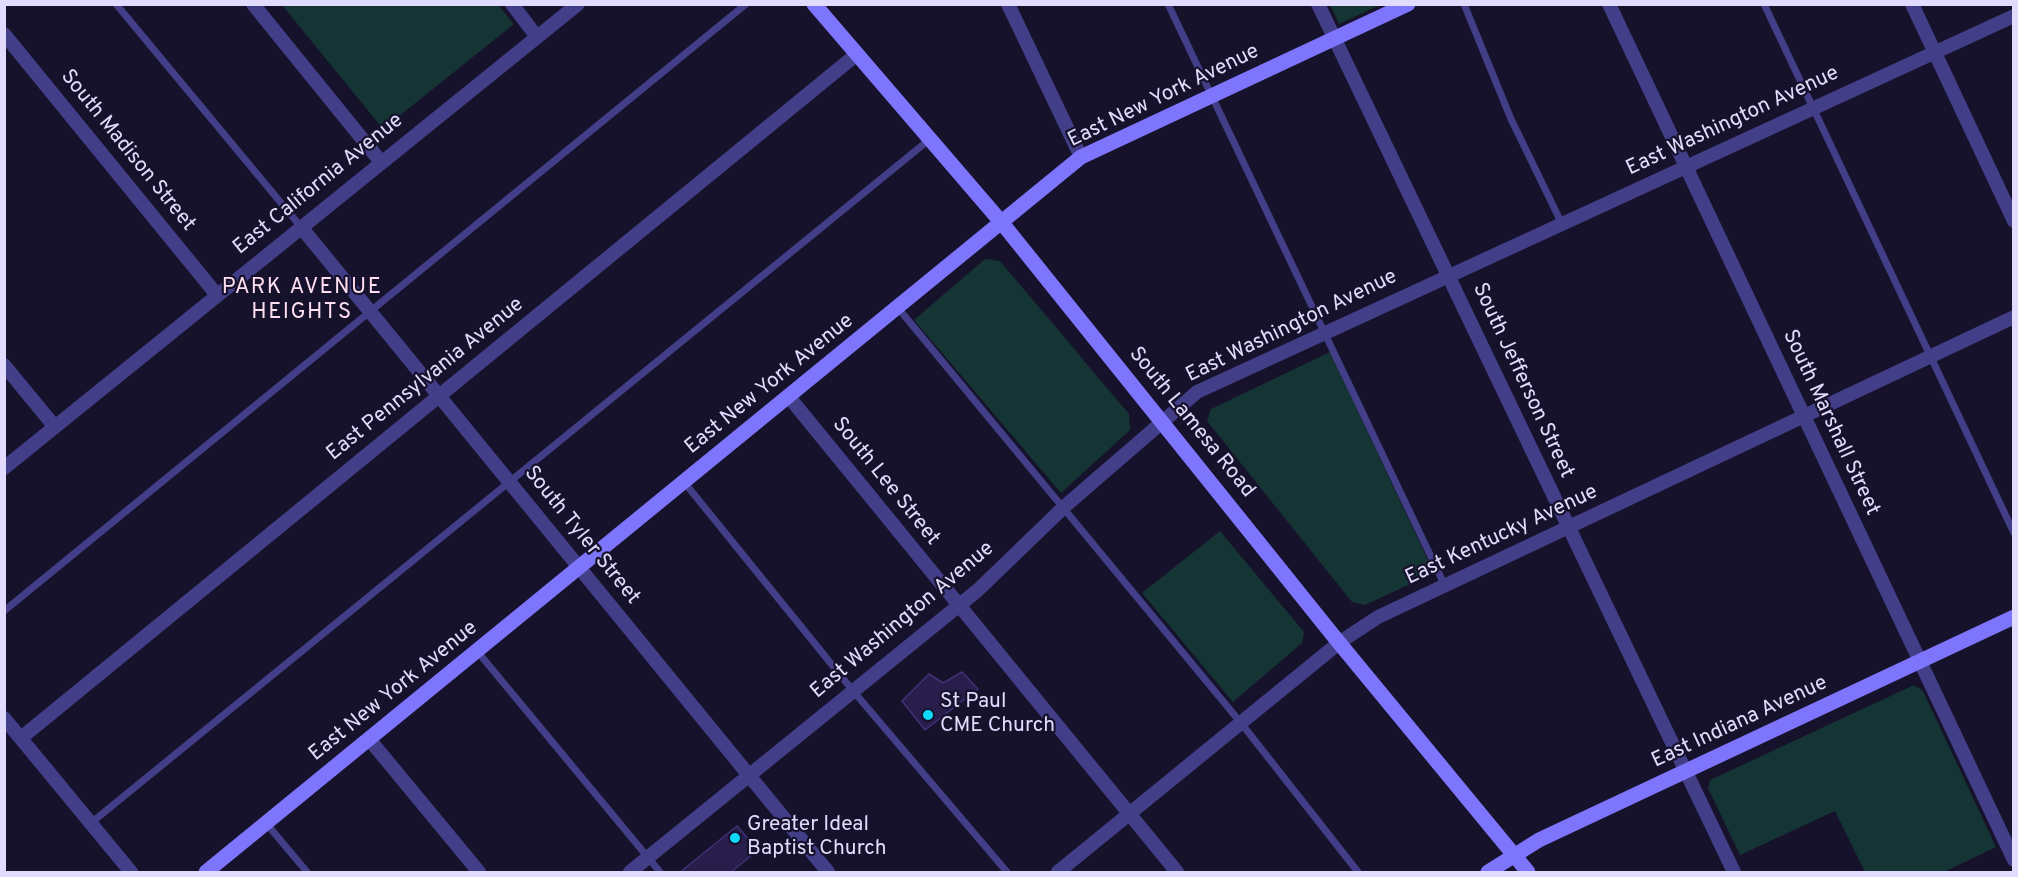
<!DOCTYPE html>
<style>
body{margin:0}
#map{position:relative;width:2018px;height:877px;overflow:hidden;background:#17122b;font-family:Overpass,sans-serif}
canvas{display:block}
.frame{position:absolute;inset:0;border:6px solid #e1dcfe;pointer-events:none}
</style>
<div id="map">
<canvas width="2018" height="877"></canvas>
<div class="frame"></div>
</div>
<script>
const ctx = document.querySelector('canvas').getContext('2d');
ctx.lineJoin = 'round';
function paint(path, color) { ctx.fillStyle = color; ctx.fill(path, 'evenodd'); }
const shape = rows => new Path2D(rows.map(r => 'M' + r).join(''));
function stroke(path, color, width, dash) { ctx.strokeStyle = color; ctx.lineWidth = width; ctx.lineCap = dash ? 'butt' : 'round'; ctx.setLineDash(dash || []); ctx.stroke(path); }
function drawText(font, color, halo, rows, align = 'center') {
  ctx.font = font + ' Overpass,sans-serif'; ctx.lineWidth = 4.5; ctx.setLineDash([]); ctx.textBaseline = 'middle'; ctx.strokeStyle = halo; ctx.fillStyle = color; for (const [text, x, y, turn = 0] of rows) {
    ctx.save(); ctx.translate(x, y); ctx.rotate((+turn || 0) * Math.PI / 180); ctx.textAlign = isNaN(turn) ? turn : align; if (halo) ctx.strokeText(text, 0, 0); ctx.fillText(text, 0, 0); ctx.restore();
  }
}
const green = shape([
 [282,5,498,5,514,24,383,129],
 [1330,5,1380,5,1339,24],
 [985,259,1000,261,1129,414,1130,430,1061,493,914,320],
 [1330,352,1434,573,1365,605,1352,602,1207,421,1211,409],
 [1220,531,1304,632,1302,643,1233,702,1142,593],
 [1914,685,1923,691,1996,847,1944,872,1865,872,1835,811,1740,855,1708,788,1710,780]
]);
const building = shape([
 [962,672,978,689,925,730,902,701,929,674,943,683,962,672],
 [737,826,758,850,730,873,679,873,737,826]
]);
const lane = shape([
 [116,4,301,227],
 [1168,4,1445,586],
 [1464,4,1511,119,1562,224],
 [1764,4,2014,533],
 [898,308,1241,723,1358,872],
 [684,482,854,692,1007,872],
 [4,611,746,4],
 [477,651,660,872],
 [91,823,930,139],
 [266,823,307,872]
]);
const street = shape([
 [253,4,381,162],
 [512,4,537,37],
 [1008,4,1081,157],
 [1318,4,1734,872],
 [1609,4,2014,860],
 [1912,4,2014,221],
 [4,34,217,295],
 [301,227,828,872],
 [4,365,55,427],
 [789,397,1177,872],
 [4,468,578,4],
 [4,718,131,872],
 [21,738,857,54],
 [369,739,479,872],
 [630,872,978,590,1064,507,1197,392,2014,16],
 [1058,872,1340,642,1378,617,2014,317]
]);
const secondary = shape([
 [814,4,1002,223,1336,639,1528,872],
 [206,872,1081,157,1408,4],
 [1488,872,1539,840,2014,617]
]);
const markers = [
 [928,715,6,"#0cd9fa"],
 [735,838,6,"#0cd9fa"]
];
const streetNames = [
 ["East New York Avenue",1164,97,-26],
 ["East Washington Avenue",1733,122,-25],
 ["South Madison Street",127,151,51],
 ["East California Avenue",319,185,-39],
 ["East Washington Avenue",1292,327,-26],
 ["East Pennsylvania Avenue",426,380,-39],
 ["South Jefferson Street",1522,381,65],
 ["East New York Avenue",770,385,-39],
 ["South Lamesa Road",1191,423,51],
 ["South Marshall Street",1830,423,65],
 ["South Lee Street",885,482,51],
 ["South Tyler Street",581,536,51],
 ["East Kentucky Avenue",1502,536,-25],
 ["East Washington Avenue",903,621,-40],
 ["East New York Avenue",394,692,-39],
 ["East Indiana Avenue",1740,723,-25]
];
const poiNames = [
 ["St Paul",940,703],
 ["CME Church",940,727],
 ["Greater Ideal",747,826],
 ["Baptist Church",747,850]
];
const neighbourhoodNames = [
 ["PARK AVENUE",302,289],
 ["HEIGHTS",302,314]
];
paint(green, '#153434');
paint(building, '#291e4b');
stroke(building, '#413177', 1.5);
stroke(lane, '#433e88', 7);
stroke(street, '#433e88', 14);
stroke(secondary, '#7d75fc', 15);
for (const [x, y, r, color] of markers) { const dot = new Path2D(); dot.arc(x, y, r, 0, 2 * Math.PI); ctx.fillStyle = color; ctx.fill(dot); stroke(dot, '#17122b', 2); }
drawText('21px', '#e1dcfe', '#17122b', streetNames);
drawText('21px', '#e1dcfe', '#17122b', poiNames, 'left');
ctx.letterSpacing = '1.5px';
drawText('22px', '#fedef1', '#17122b', neighbourhoodNames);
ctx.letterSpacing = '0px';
</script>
